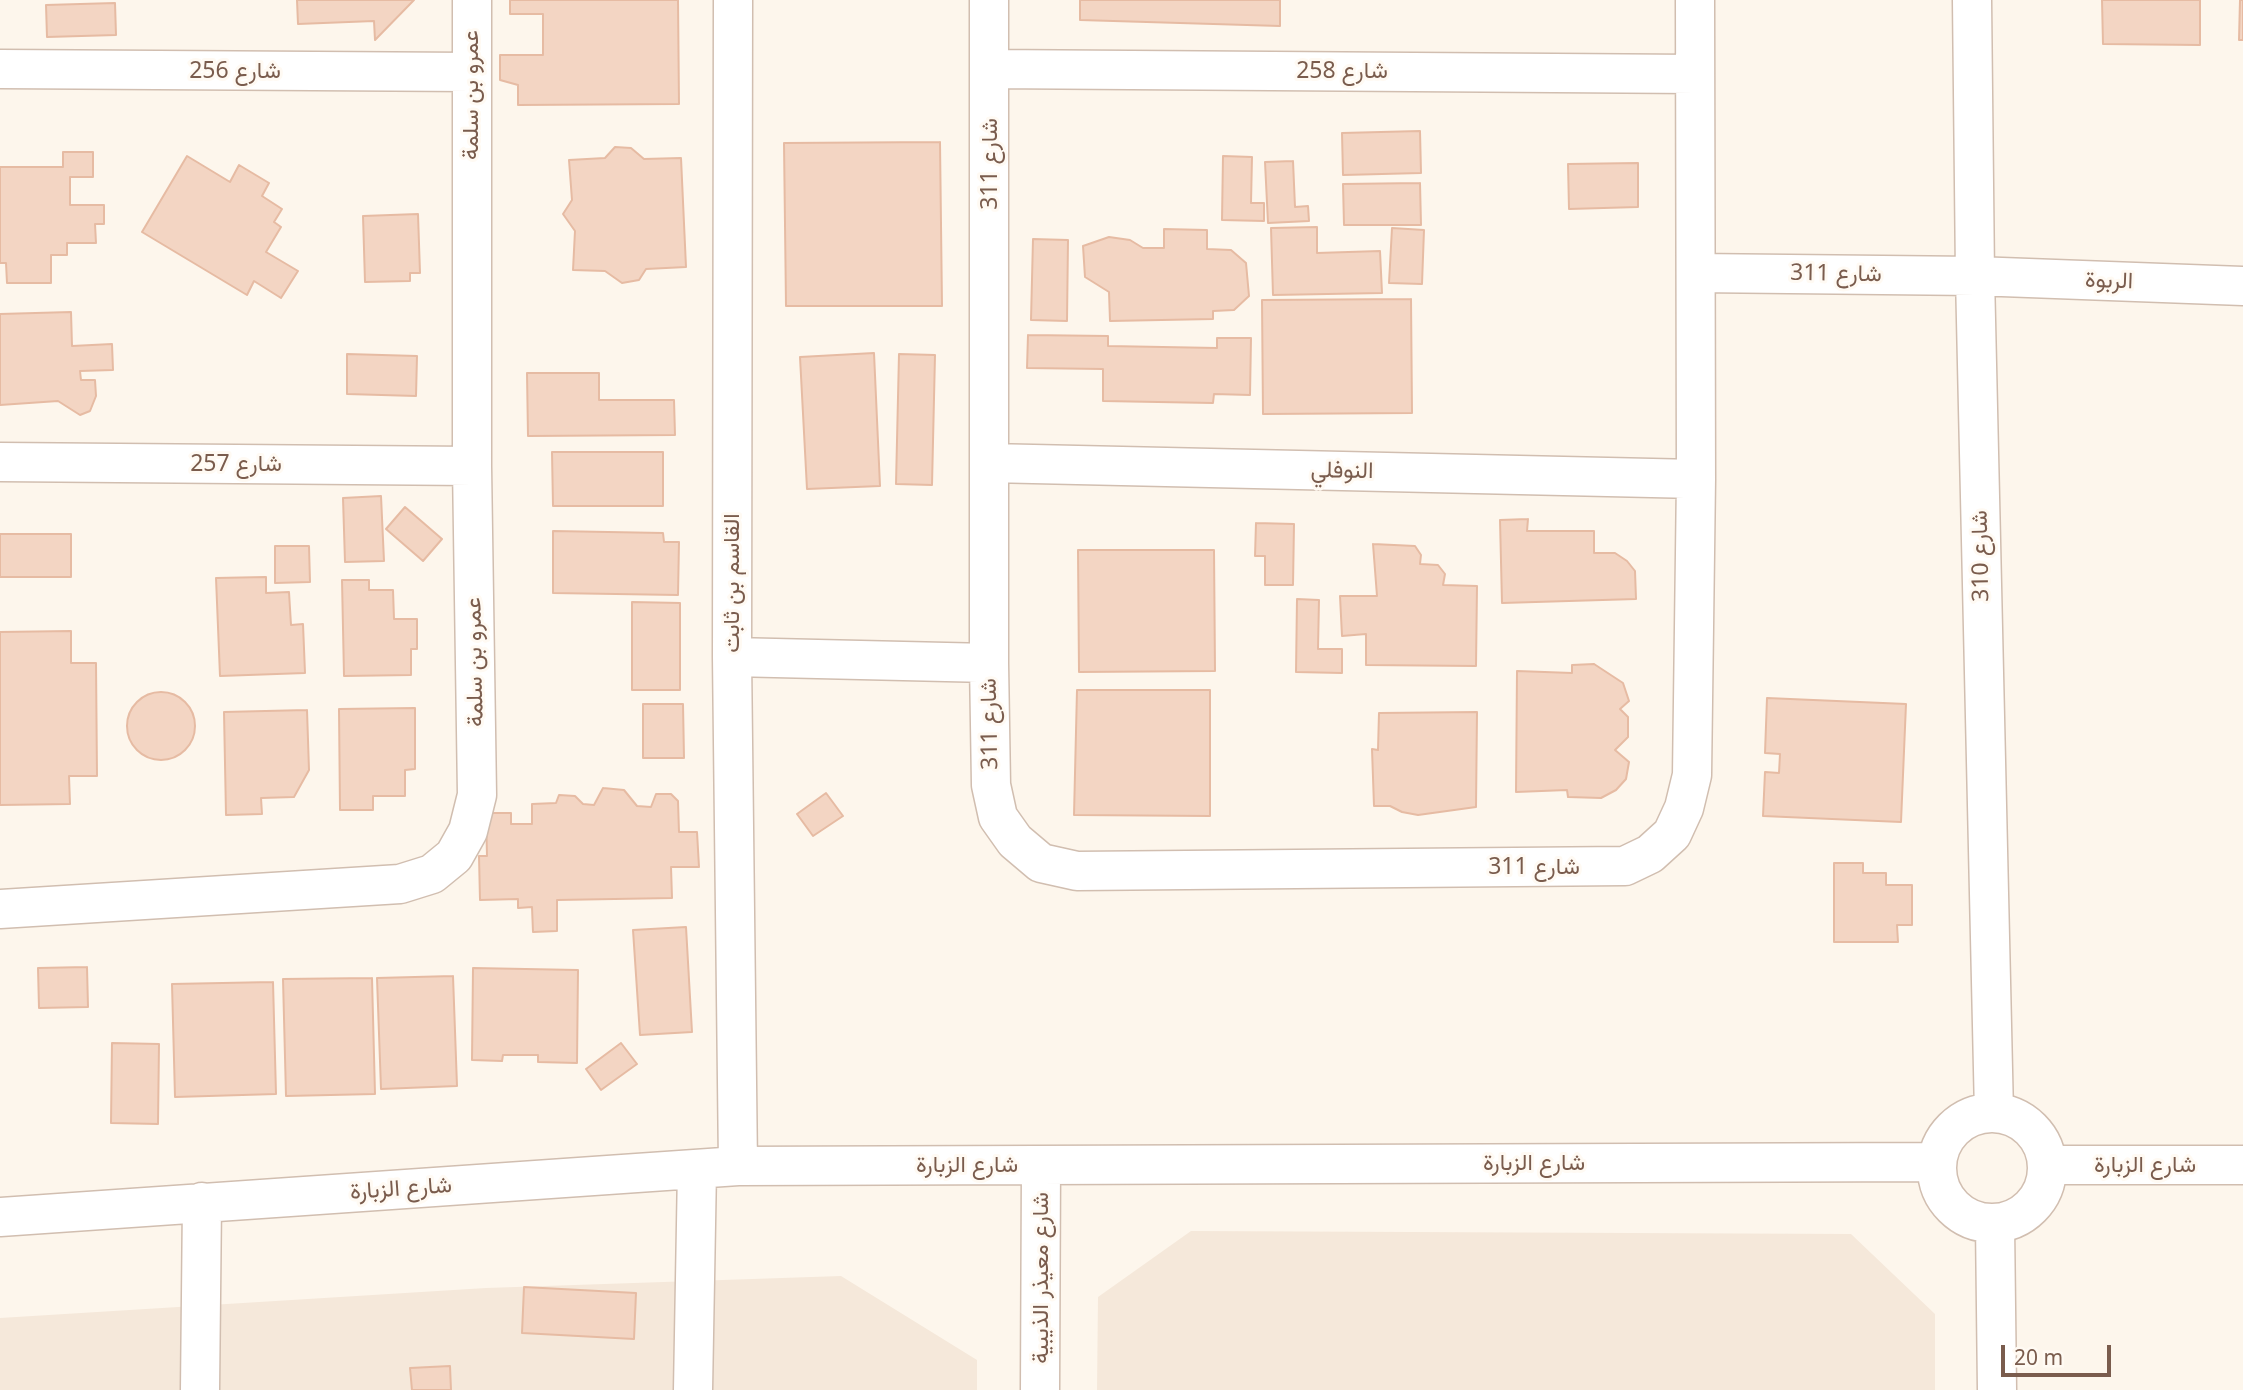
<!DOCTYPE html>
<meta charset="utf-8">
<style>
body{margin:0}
#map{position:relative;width:2243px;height:1390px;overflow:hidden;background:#fdf6ec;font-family:"Noto Sans",sans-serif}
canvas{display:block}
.scale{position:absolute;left:2001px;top:1345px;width:110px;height:32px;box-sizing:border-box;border:4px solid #7a5c4d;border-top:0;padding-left:9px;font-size:21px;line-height:24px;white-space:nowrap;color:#7a5c4d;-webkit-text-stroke:5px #fffaf3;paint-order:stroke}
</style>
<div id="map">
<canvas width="2243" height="1390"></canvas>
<div class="scale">20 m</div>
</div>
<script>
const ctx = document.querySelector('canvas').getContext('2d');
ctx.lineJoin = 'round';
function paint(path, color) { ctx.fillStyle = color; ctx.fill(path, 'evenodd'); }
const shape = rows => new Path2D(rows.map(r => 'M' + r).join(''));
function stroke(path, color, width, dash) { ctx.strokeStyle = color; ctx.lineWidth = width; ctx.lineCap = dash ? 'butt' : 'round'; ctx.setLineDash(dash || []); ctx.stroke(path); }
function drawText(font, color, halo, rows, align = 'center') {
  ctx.font = font + ' "Noto Sans",Vazirmatn,sans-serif'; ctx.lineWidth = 6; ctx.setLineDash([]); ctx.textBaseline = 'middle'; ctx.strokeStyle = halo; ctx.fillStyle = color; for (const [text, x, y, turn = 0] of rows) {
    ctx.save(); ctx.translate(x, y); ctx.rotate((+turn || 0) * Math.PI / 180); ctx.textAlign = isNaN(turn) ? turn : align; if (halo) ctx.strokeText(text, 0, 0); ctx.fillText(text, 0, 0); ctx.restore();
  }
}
const residential = shape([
 [1191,1231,1851,1234,1935,1314,1935,1390,1097,1390,1098,1297],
 [841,1276,977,1360,977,1390,0,1390,0,1318,486,1288]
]);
const building = shape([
 [297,0,414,0,375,40,374,21,298,24,297,0],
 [510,0,678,0,679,104,518,105,518,85,500,80,500,55,543,55,543,14,510,14,510,0],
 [1080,0,1280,0,1280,26,1080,20,1080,0],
 [2102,0,2200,0,2200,45,2103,44,2102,0],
 [2240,0,2243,0,2243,40,2239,40,2240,0],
 [115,3,116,35,47,37,46,5,115,3],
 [1420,131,1421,173,1343,175,1342,133,1420,131],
 [940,142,942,306,786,306,784,143,940,142],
 [615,147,631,148,644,159,681,158,686,267,646,269,639,280,622,283,605,271,573,270,575,231,563,214,572,200,569,160,605,158,615,147],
 [63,152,93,152,93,177,70,177,70,205,104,205,104,224,95,224,96,243,67,243,67,255,51,255,51,283,7,283,6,263,0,263,0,167,63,167,63,152],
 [187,156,230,182,239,165,269,183,262,196,282,209,274,222,281,227,266,252,298,271,281,298,254,281,247,295,142,232,187,156],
 [1223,156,1252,157,1251,203,1264,203,1264,221,1222,220,1223,156],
 [1293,161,1295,207,1308,206,1309,221,1268,223,1265,162,1293,161],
 [1638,163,1638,207,1569,209,1568,164,1638,163],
 [1420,183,1421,225,1344,225,1343,184,1420,183],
 [418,214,420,273,410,273,410,281,365,282,363,216,418,214],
 [1317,227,1317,253,1380,251,1382,293,1273,295,1271,228,1317,227],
 [1392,228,1424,230,1422,284,1389,283,1392,228],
 [1164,229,1207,230,1207,249,1231,250,1246,263,1249,296,1234,310,1213,311,1213,319,1110,321,1109,292,1085,277,1083,246,1109,237,1130,240,1143,248,1164,248,1164,229],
 [1033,239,1068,240,1067,321,1031,320,1033,239],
 [1411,299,1412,413,1263,414,1262,300,1411,299],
 [71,312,72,346,112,344,113,370,80,371,81,380,95,380,96,396,90,411,80,415,58,401,0,405,0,314,71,312],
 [1028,335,1108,336,1108,346,1217,348,1217,338,1251,338,1250,395,1214,394,1213,403,1103,401,1103,369,1027,368,1028,335],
 [874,353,880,486,807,489,800,357,874,353],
 [347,354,417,356,416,396,347,394,347,354],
 [899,354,935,355,932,485,896,484,899,354],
 [527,373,599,373,599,400,674,400,675,435,528,436,527,373],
 [552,452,663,452,663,506,553,506,552,452],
 [381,496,384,561,345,562,343,498,381,496],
 [405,507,442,539,423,561,386,529,405,507],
 [1528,519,1527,531,1594,531,1594,553,1615,553,1627,561,1635,571,1636,599,1502,603,1500,520,1528,519],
 [1256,523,1294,524,1293,585,1265,585,1265,556,1255,556,1256,523],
 [553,531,663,533,664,542,679,542,678,595,553,593,553,531],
 [0,534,71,534,71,577,0,577,0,534],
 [1373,544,1415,546,1421,555,1420,564,1438,565,1445,574,1443,585,1477,586,1476,666,1366,665,1366,634,1342,636,1340,596,1377,596,1373,544],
 [275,546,309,546,310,582,275,583,275,546],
 [1078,550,1214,550,1215,671,1079,672,1078,550],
 [266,577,266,593,289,592,291,625,303,624,305,673,220,676,216,578,266,577],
 [342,580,369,580,369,590,393,590,394,619,417,619,417,649,411,649,411,675,344,676,342,580],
 [1297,599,1319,600,1318,649,1342,649,1342,673,1296,672,1297,599],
 [632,602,680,603,680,690,632,690,632,602],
 [71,631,71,663,96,663,97,776,69,776,70,804,0,805,0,632,71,631],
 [1594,664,1623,683,1629,701,1620,709,1628,717,1628,737,1615,750,1629,762,1626,779,1616,790,1601,798,1568,797,1567,790,1516,792,1517,671,1572,673,1572,665,1594,664],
 [1077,690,1210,690,1210,816,1074,815,1077,690],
 '127 726a34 34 0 1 1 68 0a34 34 0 1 1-68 0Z',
 [1767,698,1906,704,1901,822,1763,816,1765,772,1779,773,1780,754,1765,753,1767,698],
 [643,704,683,704,684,758,643,758,643,704],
 [415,708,415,769,405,770,405,796,373,796,373,810,340,810,339,709,415,708],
 [307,710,309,770,294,797,261,798,262,814,226,815,224,712,307,710],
 [1477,712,1476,807,1418,815,1402,812,1390,806,1374,806,1372,749,1378,750,1379,713,1477,712],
 [603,788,624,790,637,806,651,807,656,794,671,794,678,801,679,832,697,832,699,867,671,867,672,898,557,900,557,931,533,932,532,907,518,908,518,899,480,900,479,856,487,856,486,813,511,813,511,824,532,824,532,804,556,803,559,795,575,796,583,804,594,805,603,788],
 [826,793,843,816,813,836,797,814,826,793],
 [1834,863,1863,863,1863,873,1886,873,1886,885,1912,885,1912,925,1897,925,1898,942,1834,942,1834,863],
 [686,927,692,1032,640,1035,633,930,686,927],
 [87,967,88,1007,39,1008,38,968,87,967],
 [473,968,578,970,577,1063,538,1062,538,1055,503,1055,502,1061,472,1060,473,968],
 [453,976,457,1086,381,1089,377,978,453,976],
 [372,978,375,1094,286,1096,283,979,372,978],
 [273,982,276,1094,175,1097,172,984,273,982],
 [112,1043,159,1044,158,1124,111,1123,112,1043],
 [621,1043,637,1064,601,1090,586,1069,621,1043],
 [524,1287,636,1293,634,1339,522,1333,524,1287],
 [450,1366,451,1390,412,1390,410,1368,450,1366]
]);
const minor = shape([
 [733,0,732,657,738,1166],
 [989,0,989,663,991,785,998,817,1015,841,1041,863,1077,871,1625,866,1650,854,1672,834,1684,808,1692,775,1696,479,1695,0],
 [1972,0,1975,276,1994,1113],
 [0,69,471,72],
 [990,69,1695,74],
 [1696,273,1975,276,2243,286],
 [0,462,472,466],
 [989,463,1696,479],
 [732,657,989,663],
 [0,909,400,884,432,874,454,856,468,831,477,795,472,466,472,0],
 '1937 1168a55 55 0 1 1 110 0a55 55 0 1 1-110 0Z',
 [2048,1165,2243,1165],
 [0,1217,738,1166,1937,1162],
 [1995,1224,1997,1390],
 [200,1390,202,1202],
 [693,1390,697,1169],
 [1040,1390,1041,1165]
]);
const streetNames = [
 ["شارع 256",235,71],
 ["شارع 258",1342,71],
 ["عمرو بن سلمة",471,95,-90],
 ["شارع 311",990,164,-90],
 ["شارع 311",1836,274,1],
 ["الربوة",2109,281,2],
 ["شارع 257",236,464],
 ["النوفلي",1342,471,1],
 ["شارع 310",1981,556,-91],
 ["القاسم بن ثابت",732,583,-90],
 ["عمرو بن سلمة",475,662,-91],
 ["شارع 311",990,724,-91],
 ["شارع 311",1534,867],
 ["شارع الزبارة",1534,1163],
 ["شارع الزبارة",967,1165],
 ["شارع الزبارة",2145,1165],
 ["شارع الزبارة",401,1189,-4],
 ["شارع معيذر الذيبية",1041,1278,-90]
];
paint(residential, '#f5e8da');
paint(building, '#f3d5c3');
stroke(building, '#e6bba3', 2);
stroke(minor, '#d1beb0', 41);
stroke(minor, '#fff', 38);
drawText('23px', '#7a5c4d', '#fffaf3', streetNames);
</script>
